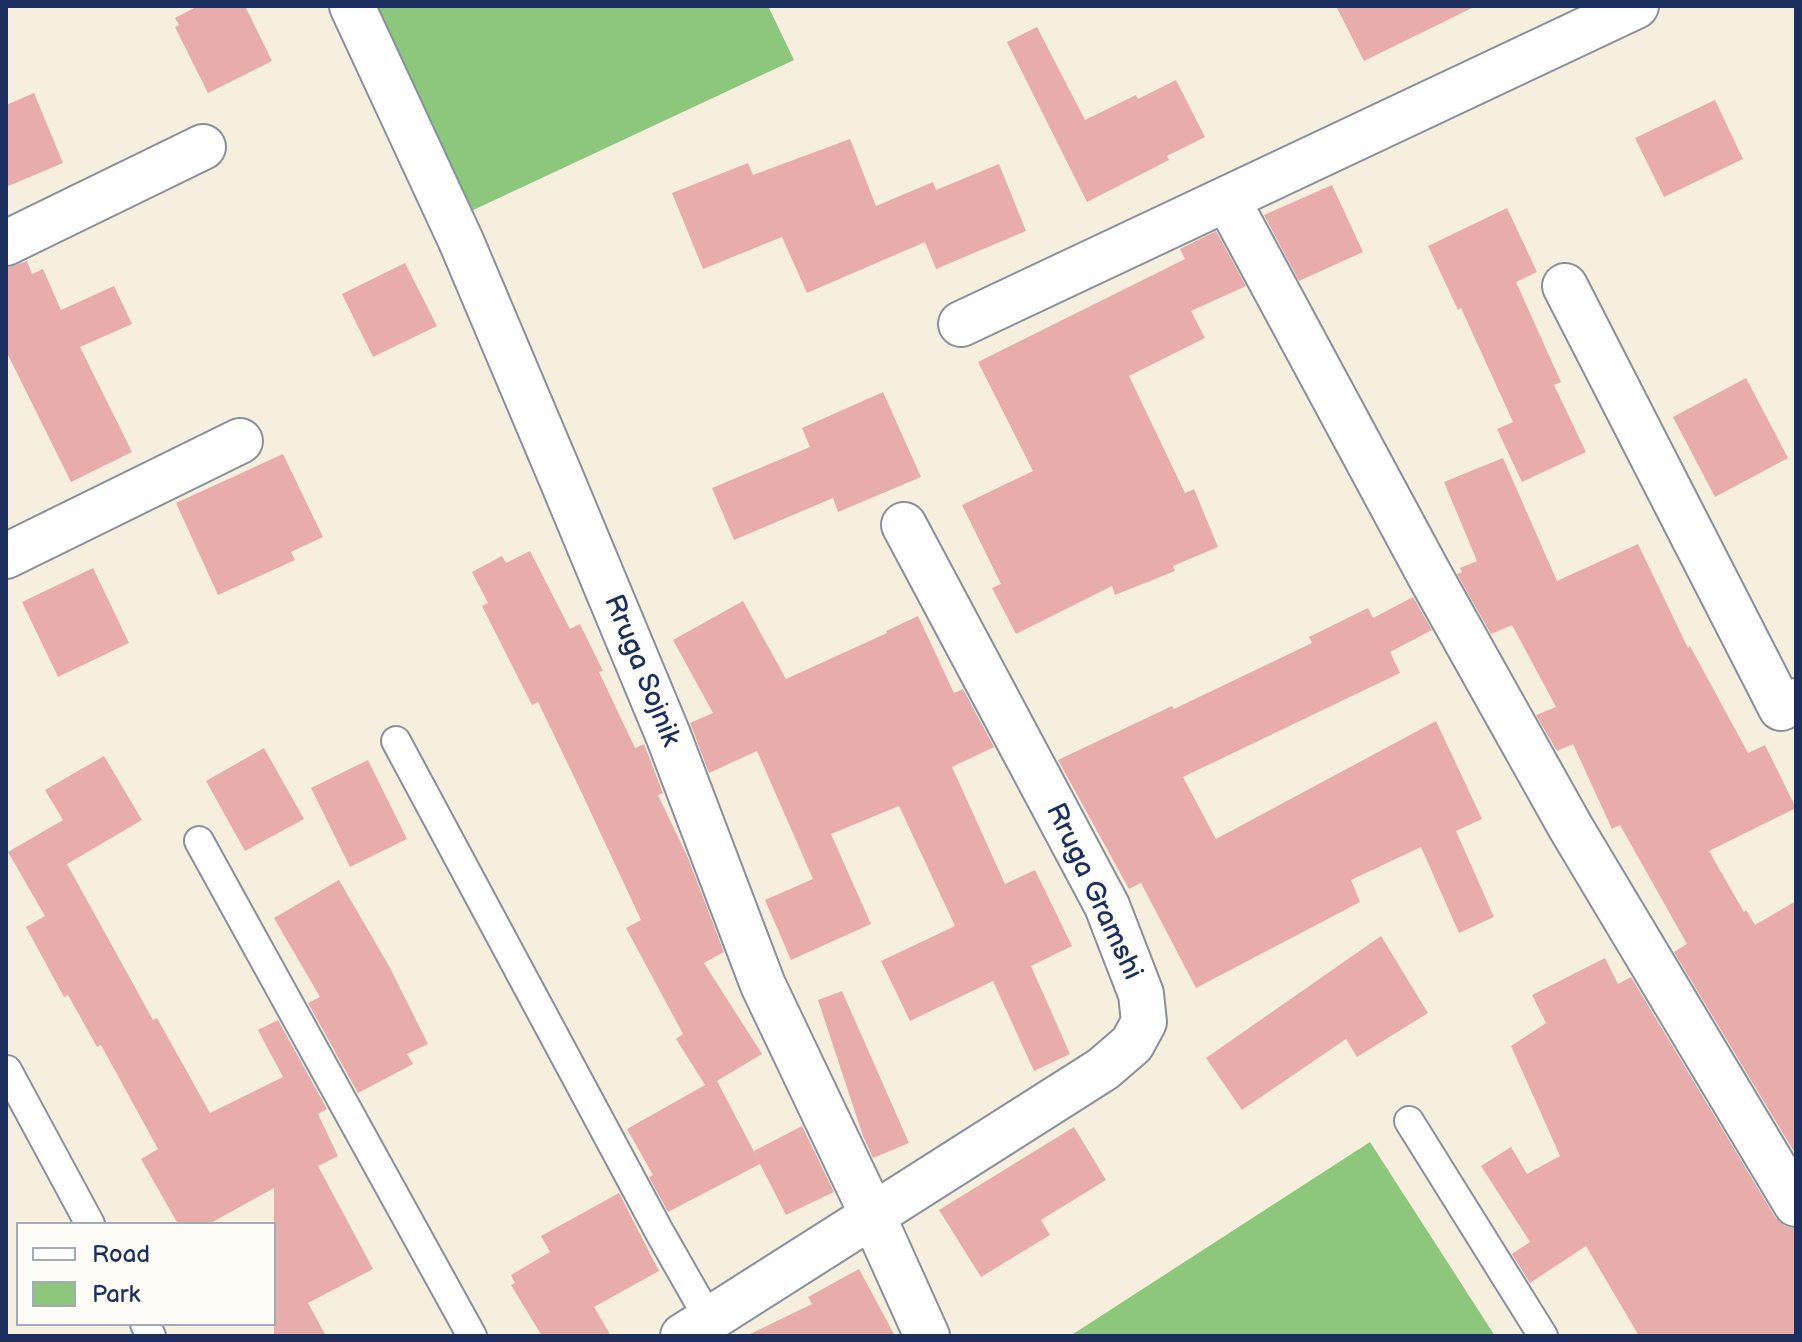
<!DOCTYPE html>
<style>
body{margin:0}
#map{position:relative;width:1802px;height:1342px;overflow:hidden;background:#f6efdd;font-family:"Balsamiq Sans",sans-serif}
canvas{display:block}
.frame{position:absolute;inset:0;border:8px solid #1b2f5e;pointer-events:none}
.legend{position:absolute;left:16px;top:1222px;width:260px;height:104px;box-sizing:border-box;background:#fdfcf7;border:2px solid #a3aaba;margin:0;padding:10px 14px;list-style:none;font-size:24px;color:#1b2f5e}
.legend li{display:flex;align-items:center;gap:16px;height:40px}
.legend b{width:40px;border:2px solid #a3aaba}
</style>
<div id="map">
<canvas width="1802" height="1342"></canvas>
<div class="frame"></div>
<ul class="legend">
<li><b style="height:10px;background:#fff"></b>Road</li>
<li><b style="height:22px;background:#8cc77c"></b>Park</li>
</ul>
</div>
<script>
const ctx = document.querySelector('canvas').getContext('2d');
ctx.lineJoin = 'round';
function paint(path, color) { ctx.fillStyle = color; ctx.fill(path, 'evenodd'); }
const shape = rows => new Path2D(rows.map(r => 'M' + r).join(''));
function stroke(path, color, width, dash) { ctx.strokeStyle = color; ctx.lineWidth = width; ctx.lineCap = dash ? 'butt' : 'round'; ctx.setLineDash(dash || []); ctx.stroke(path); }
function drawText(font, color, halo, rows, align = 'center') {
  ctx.font = font + ' "Balsamiq Sans",sans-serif'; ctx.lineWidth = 6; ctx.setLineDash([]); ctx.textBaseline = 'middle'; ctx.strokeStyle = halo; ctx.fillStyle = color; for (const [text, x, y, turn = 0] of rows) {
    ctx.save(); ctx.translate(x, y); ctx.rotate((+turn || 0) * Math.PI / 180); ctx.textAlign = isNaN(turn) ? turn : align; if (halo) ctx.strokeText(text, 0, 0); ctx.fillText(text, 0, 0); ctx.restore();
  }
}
const green = shape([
 [372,6,768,6,794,60,469,212],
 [1370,1142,1495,1336,1070,1336]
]);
const building = shape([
 [198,6,245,6,272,61,208,93,175,27,179,25,175,18],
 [1336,6,1476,6,1364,61],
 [1037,27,1085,120,1136,95,1138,99,1176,80,1205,137,1167,156,1169,160,1087,202,1007,42],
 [34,93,63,163,6,187,6,105],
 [1715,100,1743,159,1664,197,1635,138],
 [850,139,876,206,933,182,936,190,999,164,1026,231,936,269,925,242,807,293,782,237,703,269,672,193,748,163,753,175],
 [1332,185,1363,252,1299,281,1264,215],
 [1507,208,1537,272,1516,282,1561,382,1554,385,1586,452,1522,482,1497,429,1513,422,1461,308,1458,310,1428,246],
 [1216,231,1246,286,1191,311,1205,338,1129,376,1185,493,1194,489,1218,547,1173,566,1175,571,1115,595,1112,586,1016,634,992,588,1001,584,962,505,1033,471,978,362,1185,259,1180,249],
 [27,261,32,274,43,269,61,310,114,286,132,324,80,347,132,452,71,482,6,351,6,268],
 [405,263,437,326,373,357,342,294],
 [1746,378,1788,458,1715,497,1673,417],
 [883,392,921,477,838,512,833,498,734,540,712,488,810,447,802,428],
 [283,454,323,537,291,552,295,560,218,595,176,503],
 [1503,458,1557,581,1638,544,1688,648,1690,646,1748,753,1765,745,1796,808,1709,851,1744,912,1746,910,1755,925,1796,901,1796,1155,1674,952,1687,944,1620,825,1612,829,1573,744,1557,751,1536,715,1556,707,1512,625,1491,634,1457,574,1462,572,1460,568,1477,561,1444,482],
 [530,551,570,629,580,624,603,671,599,672,635,748,644,744,663,793,658,795,688,858,724,952,704,963,762,1054,717,1081,759,1161,754,1151,802,1126,834,1192,786,1215,760,1164,668,1212,649,1177,653,1175,627,1129,705,1085,676,1039,683,1034,626,928,641,920,578,785,538,702,532,705,482,606,488,603,472,572,502,556,506,563],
 [93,568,129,643,58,677,22,602],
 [1413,597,1432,630,1390,652,1400,673,1183,777,1216,839,1436,721,1482,819,1456,831,1494,917,1459,933,1421,847,1351,880,1360,902,1196,988,1141,883,1129,889,1058,760,1172,706,1174,709,1312,643,1309,637,1368,608,1373,618],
 [743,601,786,679,887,633,886,631,918,616,954,693,963,689,994,747,952,767,1005,884,1035,870,1072,946,1031,966,1070,1054,1034,1071,993,981,910,1021,881,961,955,926,899,806,831,834,871,924,791,960,765,900,813,879,757,751,709,773,690,723,713,713,673,640],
 [264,748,304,819,245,851,206,781],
 [104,756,142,820,67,864,153,1020,157,1018,210,1113,283,1077,258,1030,278,1020,327,1109,318,1114,338,1156,318,1166,373,1269,308,1303,326,1336,274,1336,274,1188,209,1224,178,1224,141,1159,158,1149,101,1045,97,1047,68,995,64,997,26,927,45,916,8,852,63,820,45,790],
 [368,760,407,839,350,867,311,788],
 [339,880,389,966,428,1044,407,1054,413,1064,358,1093,308,1003,320,997,274,918],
 [1381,936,1428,1013,1357,1057,1346,1039,1242,1110,1206,1058],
 [1605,958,1618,984,1631,977,1775,1217,1785,1226,1796,1229,1796,1336,1639,1336,1586,1246,1530,1283,1512,1254,1530,1242,1481,1166,1511,1147,1527,1174,1560,1156,1511,1046,1546,1023,1532,995],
 [842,991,909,1143,873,1158,863,1136,818,1000],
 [1074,1127,1106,1180,1041,1220,1050,1235,981,1277,939,1210],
 [619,1193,659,1271,594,1307,611,1336,542,1336,511,1285,515,1283,511,1275,550,1252,541,1236],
 [859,1269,895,1336,746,1336,812,1304,808,1297]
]);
const service = shape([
 [396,741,660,1233,709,1319],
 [199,841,472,1336],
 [7,1070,90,1224],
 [1409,1121,1543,1336],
 [145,1324,151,1336]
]);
const minor = shape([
 [352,6,461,241,562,480,668,735,763,985,872,1214,927,1336],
 [1227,199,1430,576,1571,828,1796,1204],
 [6,243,203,147],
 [1565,286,1781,708,1796,701],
 [961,324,1636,6],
 [6,556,240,441],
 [683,1336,1103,1069,1132,1044,1144,1022,1141,994,1107,906,904,525]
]);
const streetNames = [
 ["Rruga Sojnik",641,671,68],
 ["Rruga Gramshi",1093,892,65]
];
paint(green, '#8cc77c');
paint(building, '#e8adab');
stroke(service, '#888f9e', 32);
stroke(minor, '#888f9e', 48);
stroke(service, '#fff', 28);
stroke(minor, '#fff', 44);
drawText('28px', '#1b2f5e', '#fdfcf7', streetNames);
</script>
